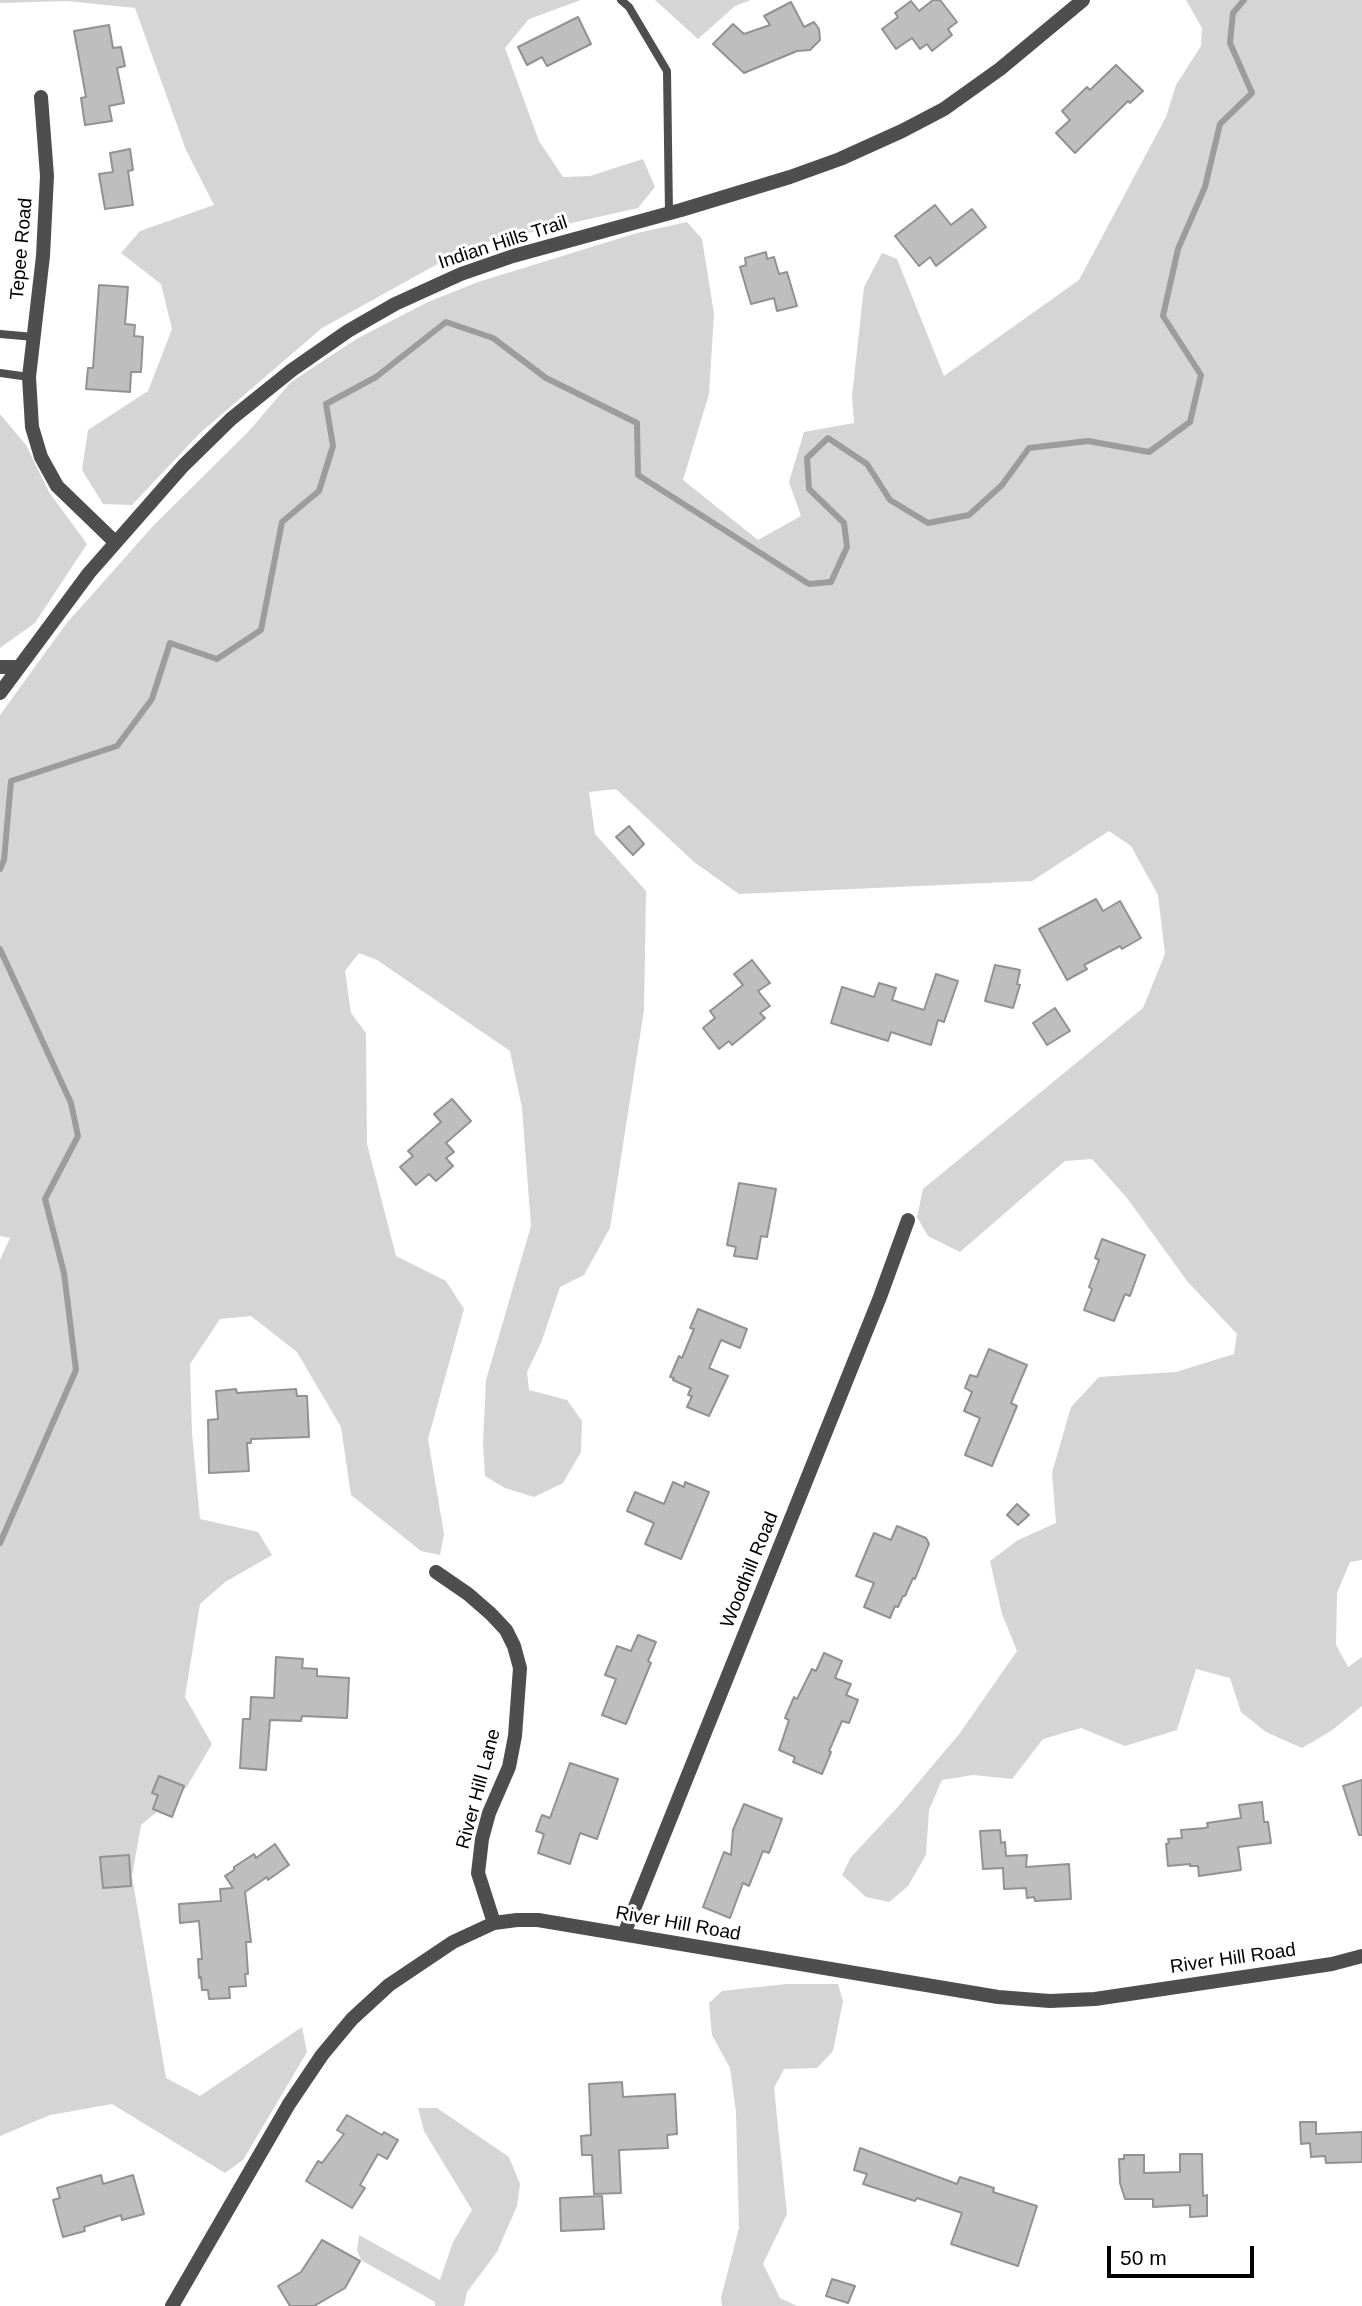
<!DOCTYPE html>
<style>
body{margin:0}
#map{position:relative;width:1362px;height:2306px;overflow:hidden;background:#fff;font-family:Arial,sans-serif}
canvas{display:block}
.scale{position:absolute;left:1107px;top:2246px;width:147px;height:32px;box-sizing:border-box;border:4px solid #000;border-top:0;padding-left:9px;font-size:21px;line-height:24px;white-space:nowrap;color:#000;-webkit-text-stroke:5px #fff;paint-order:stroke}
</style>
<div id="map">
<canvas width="1362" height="2306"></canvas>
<div class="scale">50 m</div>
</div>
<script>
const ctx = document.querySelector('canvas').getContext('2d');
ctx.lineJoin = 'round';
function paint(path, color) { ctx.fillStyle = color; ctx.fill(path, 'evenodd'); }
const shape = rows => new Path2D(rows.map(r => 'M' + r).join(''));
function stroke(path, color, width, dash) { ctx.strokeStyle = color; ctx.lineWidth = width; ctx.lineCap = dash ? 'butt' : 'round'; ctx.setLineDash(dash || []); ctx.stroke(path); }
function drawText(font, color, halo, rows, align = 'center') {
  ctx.font = font + ' Arial,sans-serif'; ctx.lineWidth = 6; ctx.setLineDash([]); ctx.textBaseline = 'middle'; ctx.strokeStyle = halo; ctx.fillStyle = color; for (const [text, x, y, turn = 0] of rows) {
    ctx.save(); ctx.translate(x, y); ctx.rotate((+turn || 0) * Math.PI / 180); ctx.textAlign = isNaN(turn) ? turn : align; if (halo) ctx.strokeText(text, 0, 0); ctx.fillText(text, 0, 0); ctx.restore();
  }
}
const green = shape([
 [0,0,581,0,529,19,505,48,539,141,563,177,590,176,643,159,655,187,638,208,470,246,322,328,200,433,132,505,103,504,82,470,88,430,148,391,172,329,161,284,121,253,140,231,214,205,186,150,135,8,67,1,0,3],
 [655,0,751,0,735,6,698,39],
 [1186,0,1362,0,1362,1560,1350,1562,1337,1593,1336,1645,1348,1667,1362,1657,1362,1706,1331,1731,1302,1748,1266,1732,1241,1712,1230,1678,1196,1669,1177,1730,1125,1746,1081,1728,1043,1739,1012,1779,973,1775,942,1780,929,1810,926,1855,908,1886,889,1902,866,1897,842,1875,851,1857,896,1809,960,1733,1017,1651,1002,1614,990,1561,1018,1540,1056,1523,1052,1473,1071,1407,1099,1377,1176,1372,1234,1354,1237,1334,1187,1281,1127,1198,1092,1159,1065,1161,960,1252,928,1236,917,1217,923,1189,1143,1008,1165,954,1158,895,1131,846,1109,831,1032,881,739,894,694,862,616,789,589,792,595,834,646,891,644,1010,610,1228,584,1275,560,1287,541,1343,527,1372,529,1390,567,1400,582,1421,581,1452,563,1483,534,1497,505,1488,485,1476,483,1443,486,1380,531,1226,522,1108,510,1051,377,960,359,953,345,971,351,1013,366,1033,367,1144,396,1256,446,1281,464,1309,428,1439,444,1534,440,1555,421,1551,351,1495,341,1427,297,1352,251,1316,220,1319,190,1364,192,1433,200,1519,258,1532,272,1555,225,1582,200,1604,185,1697,212,1744,186,1788,141,1825,132,1876,166,2078,200,2096,302,2027,307,2052,243,2160,225,2173,112,2104,50,2115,0,2136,0,1260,10,1238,0,1236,0,715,66,624,154,525,248,432,291,382,358,338,428,302,478,282,637,233,687,222,702,239,714,314,709,394,683,480,758,540,801,516,789,482,804,432,854,423,852,396,864,287,882,253,897,259,944,376,1079,280,1166,117,1176,85,1201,46,1202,28],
 [0,414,26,445,49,492,87,544,35,623,0,648],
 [786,1984,838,1984,843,2001,833,2051,817,2068,784,2069,774,2088,787,2214,763,2264,780,2298,797,2306,722,2306,721,2298,739,2228,736,2112,730,2068,712,2035,709,2003,722,1991],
 [418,2108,437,2108,509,2157,520,2184,517,2206,497,2252,467,2292,464,2306,435,2306,435,2302,361,2260,357,2250,359,2235,440,2280,453,2242,472,2210,424,2131]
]);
const stream = shape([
 [0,869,4,860,11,781,117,746,152,699,170,643,217,659,261,630,282,522,319,491,333,446,326,404,376,377,446,322,493,338,546,378,637,423,638,475,809,584,831,582,847,547,844,523,809,489,807,458,828,438,867,464,890,500,928,523,969,515,1002,485,1029,448,1088,441,1149,452,1190,422,1201,375,1163,316,1178,249,1205,187,1220,124,1252,93,1230,43,1233,13,1244,0],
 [0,949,71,1103,78,1136,45,1199,64,1273,76,1370,0,1543]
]);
const building = shape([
 [933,0,940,0,957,22,948,29,952,35,932,51,927,44,920,49,912,38,896,49,882,29,898,17,895,13,911,1,919,11,933,0],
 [791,2,804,27,814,22,819,29,820,40,810,50,797,51,744,73,713,44,733,24,744,34,770,25,764,16,791,2],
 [578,17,591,44,547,66,542,57,527,65,518,47,578,17],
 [109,25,113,48,121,47,125,66,117,68,124,103,109,106,112,121,85,125,81,98,86,97,74,31,109,25],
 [1116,65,1143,91,1130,103,1128,101,1075,153,1056,133,1070,120,1062,111,1087,87,1090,90,1116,65],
 [130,149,133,170,128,171,133,205,105,209,99,174,113,172,110,153,130,149],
 [935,205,951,225,972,209,986,227,936,266,930,257,919,266,895,236,935,205],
 [766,252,767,259,774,257,779,274,787,272,797,306,777,311,774,298,751,304,740,267,746,265,745,258,766,252],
 [99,285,128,287,125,324,135,325,134,336,143,337,141,372,131,372,130,392,86,389,88,368,93,368,99,285],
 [629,826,644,844,633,855,616,837,629,826],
 [1096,899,1103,911,1120,901,1141,938,1122,949,1120,946,1084,965,1087,969,1067,980,1039,929,1096,899],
 [752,960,770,983,758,991,770,1006,760,1013,765,1018,732,1045,729,1041,719,1049,703,1028,715,1018,710,1011,743,985,734,974,752,960],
 [995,965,1020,970,1017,984,1020,985,1013,1008,985,1001,995,965],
 [936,974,958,981,944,1022,938,1020,931,1045,891,1032,888,1041,831,1023,842,987,874,997,879,983,896,988,892,1000,924,1010,936,974],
 [1055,1008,1070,1031,1047,1045,1033,1023,1055,1008],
 [452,1099,471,1121,446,1143,454,1152,446,1158,453,1166,436,1181,429,1174,416,1185,400,1167,413,1156,408,1151,441,1122,434,1114,452,1099],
 [739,1183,776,1189,767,1237,761,1236,757,1259,734,1256,736,1247,727,1245,739,1183],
 [1102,1239,1145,1255,1130,1296,1125,1294,1114,1321,1084,1310,1092,1289,1089,1287,1099,1260,1095,1258,1102,1239],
 [698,1309,747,1329,740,1348,721,1340,709,1368,728,1376,709,1416,687,1407,692,1396,688,1395,691,1388,673,1380,674,1378,670,1377,679,1356,682,1358,694,1329,690,1328,698,1309],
 [989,1349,1027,1365,1011,1403,1017,1406,992,1466,965,1455,980,1418,964,1411,972,1392,965,1388,970,1375,977,1377,989,1349],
 [236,1389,237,1393,296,1389,297,1396,307,1396,309,1437,251,1439,251,1443,247,1443,249,1471,209,1473,208,1420,218,1419,216,1391,236,1389],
 [673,1482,684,1487,685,1482,709,1492,681,1559,645,1544,654,1523,627,1511,635,1492,664,1504,673,1482],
 [1017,1504,1029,1515,1018,1525,1007,1515,1017,1504],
 [897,1526,926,1538,929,1544,915,1579,913,1578,905,1596,903,1596,898,1607,895,1606,890,1618,864,1607,874,1583,856,1576,874,1533,891,1540,897,1526],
 [638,1635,656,1642,648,1661,651,1663,626,1724,602,1715,616,1679,605,1675,617,1646,631,1651,638,1635],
 [824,1653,842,1661,835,1678,851,1684,846,1695,858,1700,849,1723,842,1721,829,1751,831,1752,822,1774,793,1762,795,1757,779,1750,789,1720,785,1718,794,1697,797,1699,812,1669,816,1671,824,1653],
 [276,1657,303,1659,302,1668,317,1669,317,1676,349,1678,347,1718,302,1716,301,1721,270,1720,266,1770,240,1768,243,1719,250,1719,251,1697,274,1698,276,1657],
 [570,1763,618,1779,597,1839,580,1833,570,1864,538,1853,544,1834,536,1831,542,1815,550,1818,570,1763],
 [159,1776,184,1786,172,1817,153,1809,158,1795,152,1793,159,1776],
 [1362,1780,1362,1835,1359,1835,1343,1786,1362,1780],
 [1262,1802,1264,1822,1268,1822,1271,1843,1238,1847,1241,1870,1199,1876,1198,1866,1190,1866,1190,1864,1168,1866,1166,1844,1169,1843,1168,1839,1182,1838,1181,1830,1205,1828,1208,1827,1207,1823,1241,1818,1239,1805,1262,1802],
 [744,1804,782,1819,769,1853,763,1851,749,1886,743,1883,730,1918,703,1907,724,1852,731,1855,733,1830,744,1804],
 [1000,1830,1001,1843,1005,1842,1006,1856,1027,1855,1026,1867,1069,1864,1071,1899,1035,1901,1034,1897,1027,1898,1026,1888,1004,1889,1003,1868,983,1869,980,1831,1000,1830],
 [275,1844,289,1865,268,1880,267,1877,245,1892,251,1942,246,1942,248,1974,245,1974,246,1986,229,1987,230,1998,209,1999,208,1990,202,1990,201,1977,199,1978,198,1959,202,1959,199,1921,180,1923,179,1904,221,1901,220,1889,233,1888,225,1876,234,1870,234,1867,254,1854,256,1858,275,1844],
 [129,1855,131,1886,103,1888,100,1857,129,1855],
 [622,2082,623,2097,675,2094,677,2134,667,2135,668,2148,619,2150,621,2193,594,2194,592,2155,582,2155,581,2136,591,2135,589,2084,622,2082],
 [347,2115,382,2135,384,2132,398,2140,387,2159,378,2154,360,2185,365,2188,352,2208,306,2181,318,2161,322,2163,344,2134,337,2130,347,2115],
 [1300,2122,1316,2122,1316,2134,1362,2132,1362,2162,1326,2163,1325,2156,1311,2157,1310,2143,1301,2144,1300,2122],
 [860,2148,957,2184,960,2177,994,2188,993,2192,1037,2206,1018,2266,951,2244,962,2213,917,2198,915,2201,863,2184,867,2174,854,2170,860,2148],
 [1180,2154,1202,2154,1203,2196,1207,2195,1207,2216,1190,2217,1190,2205,1153,2207,1153,2199,1125,2199,1120,2183,1119,2159,1124,2159,1124,2155,1144,2155,1144,2173,1180,2172,1180,2154],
 [101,2175,103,2184,133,2175,144,2214,122,2220,121,2215,84,2227,85,2231,63,2237,53,2200,60,2198,57,2188,101,2175],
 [602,2196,604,2229,561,2231,560,2198,602,2196],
 [322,2240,360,2261,345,2288,314,2306,290,2306,278,2286,301,2272,322,2240],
 [832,2279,855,2286,848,2303,826,2296,832,2279]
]);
const service = shape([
 [621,0,629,7,667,71,669,213],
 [0,334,34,337],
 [0,373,29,377]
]);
const minor = shape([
 [41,97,47,176,43,256,29,377,32,427,41,457,57,486,115,542],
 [0,667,18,667],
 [0,693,89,573,183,466,231,419,292,370,348,331,395,304,461,274,513,256,681,210,790,177,840,159,902,131,944,109,1000,69,1083,0],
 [436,1572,468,1594,491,1614,506,1630,514,1646,520,1668,515,1736,509,1767,489,1813,482,1839,478,1873,494,1923],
 [624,1934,880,1297,908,1220],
 [172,2306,289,2104,322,2055,352,2019,389,1985,453,1942,494,1923,517,1920,538,1920,998,1997,1050,2001,1095,1999,1332,1964,1362,1956]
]);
const streetNames = [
 ["Indian Hills Trail",503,243,-18],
 ["Tepee Road",22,249,-85],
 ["Woodhill Road",750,1570,-68],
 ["River Hill Lane",479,1789,-75],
 ["River Hill Road",678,1924,10],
 ["River Hill Road",1233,1959,-8]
];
paint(green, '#d5d5d5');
stroke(stream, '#9c9c9c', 6);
paint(building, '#bebebe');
stroke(building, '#929292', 2);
stroke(service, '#4e4e4e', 8);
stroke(minor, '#4e4e4e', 14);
drawText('19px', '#000', '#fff', streetNames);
</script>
